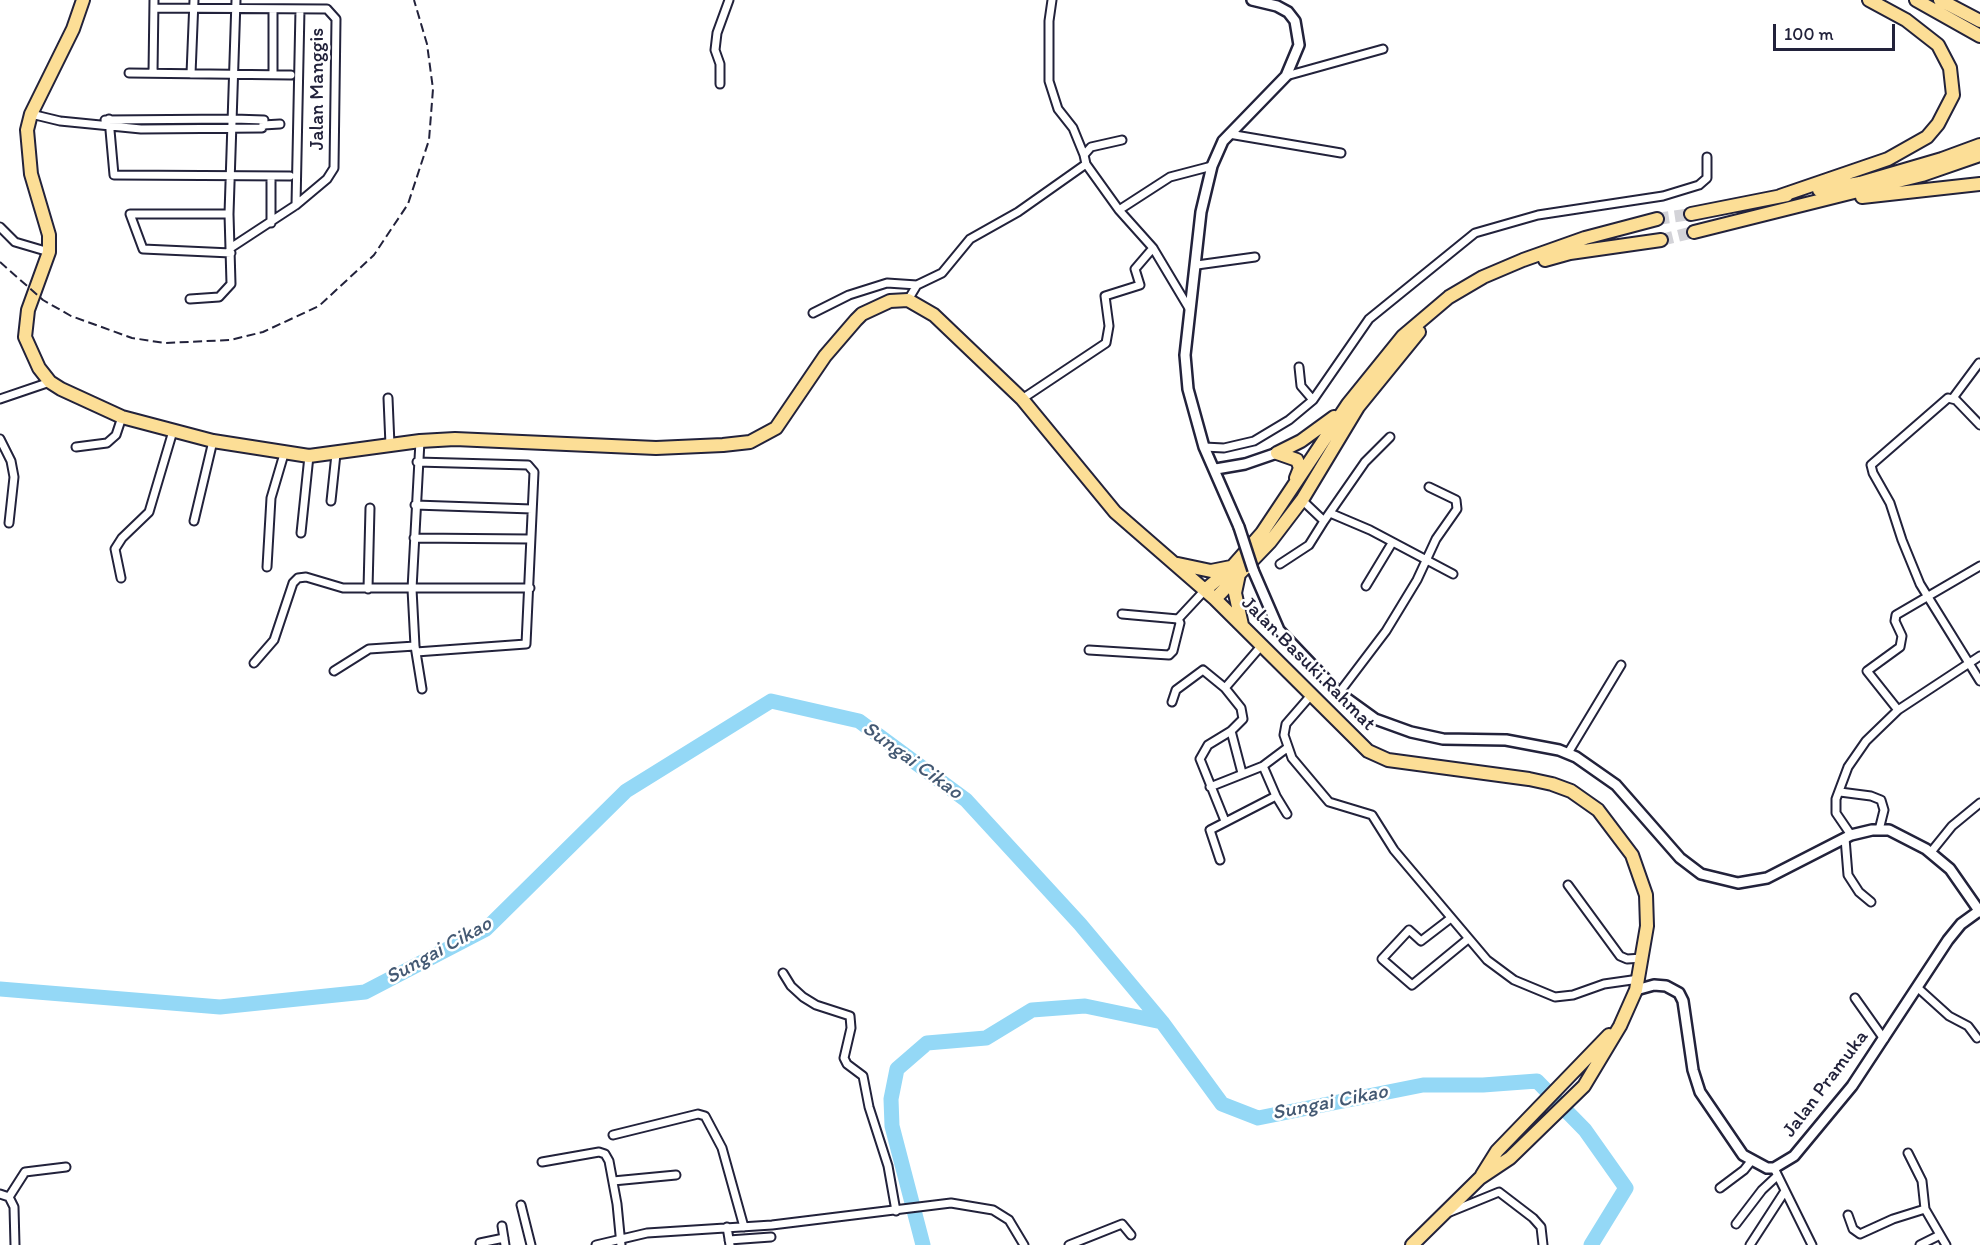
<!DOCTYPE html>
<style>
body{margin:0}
#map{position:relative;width:1980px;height:1245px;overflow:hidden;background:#fff;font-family:Itim,sans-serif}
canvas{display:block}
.scale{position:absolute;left:1773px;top:24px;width:122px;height:27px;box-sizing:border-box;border:3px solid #22223b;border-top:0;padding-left:8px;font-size:18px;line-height:21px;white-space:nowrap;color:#22223b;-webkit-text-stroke:4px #fff;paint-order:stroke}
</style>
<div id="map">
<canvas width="1980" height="1245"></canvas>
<div class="scale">100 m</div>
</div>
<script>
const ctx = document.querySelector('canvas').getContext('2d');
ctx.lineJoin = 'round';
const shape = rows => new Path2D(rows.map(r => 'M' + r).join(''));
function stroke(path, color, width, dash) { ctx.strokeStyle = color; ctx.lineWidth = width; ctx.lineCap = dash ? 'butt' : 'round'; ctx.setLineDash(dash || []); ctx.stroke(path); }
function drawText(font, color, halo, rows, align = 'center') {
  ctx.font = font + ' Itim,sans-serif'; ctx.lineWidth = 5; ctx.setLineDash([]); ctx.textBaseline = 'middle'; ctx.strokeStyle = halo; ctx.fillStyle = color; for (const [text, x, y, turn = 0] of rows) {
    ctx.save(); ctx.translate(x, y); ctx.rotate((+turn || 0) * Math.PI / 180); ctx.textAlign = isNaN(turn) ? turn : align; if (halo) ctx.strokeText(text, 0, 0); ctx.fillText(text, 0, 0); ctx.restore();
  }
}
const river = shape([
 [0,989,220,1007,365,992,486,929,626,791,771,701,859,721,966,800,1080,924,1162,1022,1222,1104,1258,1118,1423,1085,1483,1085,1537,1081,1585,1130,1626,1188,1591,1245],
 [923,1245,892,1126,891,1099,897,1069,927,1043,986,1038,1032,1010,1085,1006,1162,1022]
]);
const highwayTunnel = shape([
 [1657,219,1691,214],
 [1661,240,1694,232]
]);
const street = shape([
 [1052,0,1049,21,1049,81,1058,109,1073,128,1084,155],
 [154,8,327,9,336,19,334,168,327,179,296,205,232,247],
 [129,73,291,75],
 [153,73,154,0],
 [191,74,194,0],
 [273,74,273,9],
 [1286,76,1383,49],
 [720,84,720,64,715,50,717,33,729,0],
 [31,114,60,121,141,129,262,128,263,125,280,124],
 [109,119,114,175,290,176],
 [105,120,234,119,264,120,263,124],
 [1229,134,1341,153],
 [296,205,300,9],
 [1119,210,1086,164,1084,155,1091,147,1122,140],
 [229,214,130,214,143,249,231,253],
 [271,223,271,176],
 [0,227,15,242,49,252],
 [1153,248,1190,310],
 [1197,265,1255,257],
 [190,299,219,297,231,284,229,214,236,0],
 [908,300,917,285,942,273,970,239,1018,212,1086,164],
 [813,313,849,295,887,283,917,285],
 [1299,367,1301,386,1313,400],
 [388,398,390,445],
 [1953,398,1979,363],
 [0,399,50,382],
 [1022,399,1106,343,1109,326,1105,296,1140,285,1135,269,1153,248,1119,210,1170,177,1212,166],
 [1980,425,1956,400,1948,398,1871,465,1873,473,1890,503,1902,540,1920,584,1980,681],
 [0,439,11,461,14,477,9,523],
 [420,441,412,589,415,646,422,689],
 [76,447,107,443,116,435,122,417],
 [1204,447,1224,448,1254,441,1289,420,1313,400,1369,319,1475,233,1538,215,1663,196,1699,185,1707,178,1707,157],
 [1302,500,1324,521,1365,462,1390,437],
 [331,501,336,454],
 [415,505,532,509],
 [1330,513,1370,530,1453,574],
 [194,521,213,441],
 [301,533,309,456],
 [414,538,530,539],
 [1280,564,1309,545,1324,521],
 [267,567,271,498,284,454],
 [121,578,115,549,122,538,149,512,173,431],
 [1366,586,1392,543],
 [368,589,370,508],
 [1122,614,1178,619,1205,590],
 [1089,650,1169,655,1173,651,1180,623,1178,619],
 [416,652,526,644,534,472,528,465,417,462],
 [254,663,274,640,293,583,298,578,306,577,343,588,530,588],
 [334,671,369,649,415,646],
 [1225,688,1241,708,1243,719,1231,731,1208,745,1200,759,1225,821],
 [1339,693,1386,631,1417,580,1436,539,1457,509,1456,500,1429,487],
 [1312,694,1286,724,1284,735,1292,758,1329,802,1372,815,1394,850,1487,960,1514,980,1555,997,1573,995,1604,984,1639,979],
 [1172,702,1176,690,1203,670,1225,688,1262,645],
 [1898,710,1867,671,1900,647,1902,636,1895,621,1896,615,1980,566],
 [1231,731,1242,773],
 [1568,753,1621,665],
 [1210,787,1263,766],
 [1840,792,1871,796,1881,800,1884,810,1879,830],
 [1276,796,1287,814],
 [1851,835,1836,813,1836,799,1848,767,1866,741,1898,710,1980,656],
 [1845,838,1848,875,1859,892,1871,902],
 [1931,852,1952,826,1980,803],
 [1220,860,1210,830,1276,796,1263,766,1287,748],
 [1568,885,1620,956,1627,959,1643,958],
 [1451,918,1421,941,1409,930,1382,959,1412,985,1468,939],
 [783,973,791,986,803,997,816,1005,850,1016,851,1028,844,1058,847,1064,863,1076,869,1107,888,1166,896,1211],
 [1918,988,1949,1016,1968,1026,1977,1038],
 [1855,998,1884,1039],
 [613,1135,698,1114,705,1116,722,1148,744,1227],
 [1908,1153,1922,1181,1925,1209,1946,1245],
 [542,1162,599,1152,605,1154,609,1161,617,1204,621,1245],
 [1774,1168,1812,1245],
 [613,1181,676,1175],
 [1720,1188,1744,1170,1752,1160],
 [0,1194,9,1197,14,1207,15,1245],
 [9,1197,25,1172,66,1167],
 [521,1205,531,1245],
 [1450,1212,1499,1192,1533,1218,1541,1227,1543,1245],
 [1848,1215,1853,1229,1860,1234,1893,1219,1925,1209],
 [1736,1224,1762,1190,1777,1176],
 [502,1226,505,1245],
 [727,1227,730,1245],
 [729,1240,771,1237],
 [480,1243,504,1238],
 [596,1245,647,1233,772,1225,951,1203,993,1210,1009,1220,1024,1245],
 [1069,1245,1122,1224,1131,1235],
 [1750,1245,1785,1191],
 [1920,1245,1940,1235]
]);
const secondary = shape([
 [1216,469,1245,464,1277,453],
 [1239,527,1204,447,1188,389,1185,355,1201,212,1212,166,1223,141,1286,76,1299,45,1295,21,1288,12,1277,6,1252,0],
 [1253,570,1279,630,1339,693,1375,719,1411,732,1443,739,1506,740,1559,750,1576,757,1616,785,1680,858,1701,874,1738,883,1767,878,1851,835,1872,830,1889,830,1926,849,1950,869,1980,912],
 [1636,990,1654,985,1666,986,1679,993,1683,1001,1693,1070,1700,1092,1743,1155,1767,1168,1774,1168,1794,1156,1852,1086,1948,940,1961,924,1979,911]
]);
const highway = shape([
 [83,0,73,29,31,114,27,130,31,174,49,235,49,252,28,310,25,337,39,368,50,382,61,389,122,417,213,441,309,456,420,441,455,439,656,448,723,445,750,442,776,428,825,356,856,320,862,314,890,301,908,300,934,315,1022,399,1115,512,1215,599,1368,751,1388,760,1529,779,1552,784,1571,791,1598,810,1632,855,1646,895,1647,926,1636,990,1620,1026,1584,1086,1510,1158,1480,1178,1412,1245],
 [1916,0,1980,36],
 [1940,0,1980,21],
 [1819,190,1860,183,1942,159,1980,145],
 [1780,196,1888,159,1927,137,1938,124,1953,95,1950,68,1938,45,1906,20,1869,0],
 [1862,197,1980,184],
 [1691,214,1787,195],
 [1694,232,1922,175,1980,155],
 [1545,260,1570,253,1661,240],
 [1277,453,1301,441,1334,417],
 [1277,453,1297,460,1300,468,1296,478],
 [1178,564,1211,571,1231,567],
 [1239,574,1235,593,1242,625],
 [1205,590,1232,567,1262,533,1348,404,1403,336,1449,297,1483,277,1523,260,1585,238,1657,219],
 [1215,599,1270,542,1302,500,1358,407,1419,332],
 [1482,1175,1497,1151,1609,1035]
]);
const rail = shape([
 [0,262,43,300,71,316,132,338,165,343,230,340,263,332,319,306,374,255,408,204,429,140,433,89,427,44,414,0]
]);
const secondaryBridge = shape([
 [1239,527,1253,570]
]);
const streetNames = [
 ["Jalan Manggis",318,89,-90],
 ["Jalan Basuki Rahmat",1308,664,45],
 ["Jalan Pramuka",1826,1084,-53]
];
const waterNames = [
 ["Sungai Cikao",912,761,36],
 ["Sungai Cikao",439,951,-29],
 ["Sungai Cikao",1330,1103,-11]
];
stroke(river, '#94d8f6', 15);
stroke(highwayTunnel, '#d3d3d8', 12, [12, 6]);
stroke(street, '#22223b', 11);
stroke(secondary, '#22223b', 14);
stroke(highway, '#22223b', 16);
stroke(street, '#fff', 7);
stroke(secondary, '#fff', 9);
stroke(highway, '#fcde96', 12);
stroke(rail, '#22223b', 2, [9, 4.5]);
stroke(secondaryBridge, '#22223b', 14, []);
stroke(secondaryBridge, '#fff', 9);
drawText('20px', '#22223b', '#fff', streetNames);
drawText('italic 21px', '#445973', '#fff', waterNames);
</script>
